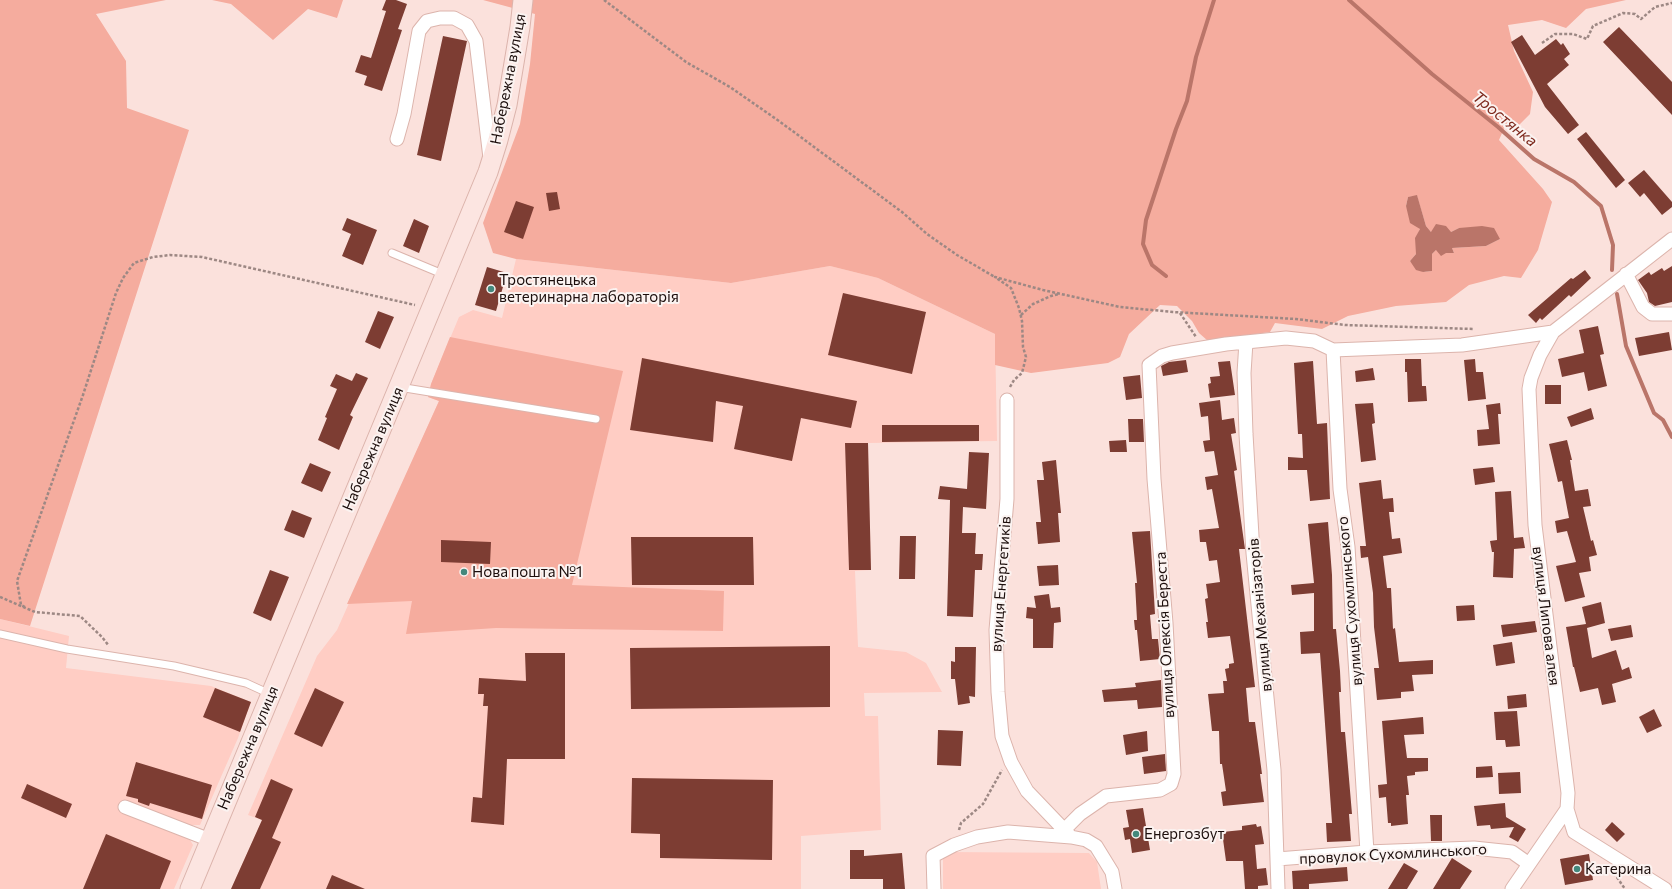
<!DOCTYPE html>
<meta charset="utf-8">
<style>
body{margin:0}
canvas{display:block;background:#fbe1dc}
</style>
<canvas width="1672" height="889"></canvas>
<script>
const ctx = document.querySelector('canvas').getContext('2d');
ctx.lineJoin = 'round';
function paint(path, color) { ctx.fillStyle = color; ctx.fill(path, 'evenodd'); }
const shape = rows => new Path2D(rows.map(r => 'M' + r).join(''));
function stroke(path, color, width, dash) { ctx.strokeStyle = color; ctx.lineWidth = width; ctx.lineCap = dash ? 'butt' : 'round'; ctx.setLineDash(dash || []); ctx.stroke(path); }
function drawText(font, color, halo, rows, align = 'center') {
  ctx.font = font + ' Commissioner,sans-serif'; ctx.lineWidth = 4; ctx.setLineDash([]); ctx.textBaseline = 'middle'; ctx.strokeStyle = halo; ctx.fillStyle = color; for (const [text, x, y, turn = 0] of rows) {
    ctx.save(); ctx.translate(x, y); ctx.rotate((+turn || 0) * Math.PI / 180); ctx.textAlign = isNaN(turn) ? turn : align; if (halo) ctx.strokeText(text, 0, 0); ctx.fillText(text, 0, 0); ctx.restore();
  }
}
const built = shape([
 [516,259,731,283,830,266,878,278,995,334,997,441,868,443,871,570,855,571,858,647,906,652,926,663,942,692,864,693,865,716,878,716,881,830,801,836,801,889,231,889,262,820,248,815,317,656,337,630,439,401,428,397,431,384,459,317,473,310,502,318],
 [0,619,69,636,66,668,211,686,251,702,238,738,200,825,192,825,189,838,193,845,174,889,0,889],
 [943,852,1089,853,1097,862,1101,889,943,889]
]);
const green = shape([
 [0,0,166,0,96,14,126,61,127,108,189,130,30,626,0,619],
 [212,0,343,0,337,18,308,9,273,40,231,4],
 [483,0,1626,0,1586,9,1566,28,1542,20,1508,25,1514,51,1533,92,1530,114,1518,126,1506,124,1499,140,1543,189,1552,202,1538,250,1521,278,1504,276,1469,285,1446,302,1396,306,1348,316,1322,329,1275,323,1270,332,1208,341,1199,333,1192,321,1177,306,1160,305,1129,334,1120,357,1108,363,1031,373,995,365,995,334,878,278,830,266,731,283,516,259,493,253,483,223,520,124,530,64,535,14],
 [1417,196,1426,226,1431,232,1451,232,1459,228,1500,239,1486,246,1452,248,1454,253,1436,250,1432,254,1432,271,1423,272,1410,261,1416,254,1416,238,1420,229,1406,206,1408,197],
 [450,337,623,371,572,585,724,591,723,631,496,628,406,634,412,601,347,604,439,401,428,397,431,384]
]);
const water = shape([
 [1417,195,1426,226,1431,232,1436,224,1446,226,1451,232,1459,228,1482,226,1494,228,1500,239,1486,246,1452,248,1454,253,1446,253,1441,256,1436,250,1432,254,1432,271,1423,272,1416,270,1410,261,1416,254,1415,238,1420,229,1410,223,1406,206,1408,197]
]);
const stream = shape([
 [1349,0,1432,74,1498,127,1534,159,1574,182,1601,206,1613,245,1612,270],
 [1166,276,1152,265,1143,244,1146,220,1176,129,1187,101,1196,57,1214,0],
 [1617,294,1626,346,1654,413,1663,420,1672,437]
]);
const building = shape([
 [386,0,396,0,407,4,398,29,402,30,382,91,364,85,367,76,355,72,361,55,371,58,386,11,382,10],
 [1619,27,1672,82,1672,115,1603,42],
 [1522,35,1535,55,1556,39,1561,45,1563,43,1570,54,1564,59,1569,65,1547,84,1579,125,1568,134,1545,107,1511,42],
 [443,36,467,41,441,161,417,155],
 [1586,132,1625,180,1616,188,1577,139],
 [1644,170,1672,202,1672,207,1662,215,1644,193,1640,197,1628,183],
 [557,192,560,209,549,211,546,193],
 [516,201,534,207,523,239,504,232],
 [347,218,377,230,363,265,342,256,351,234,342,230],
 [414,219,429,226,419,253,403,246],
 [1672,266,1672,302,1655,306,1649,302,1647,293,1638,280,1649,272,1651,275,1662,268,1664,271],
 [487,267,507,273,496,311,475,305],
 [1585,270,1591,278,1571,297,1569,295,1542,320,1540,318,1536,323,1528,315,1571,278,1573,279],
 [843,293,926,312,912,374,828,355],
 [378,311,394,317,380,349,365,342],
 [1598,326,1604,354,1600,355,1607,386,1588,391,1584,372,1562,377,1558,359,1584,353,1579,330],
 [1669,332,1672,350,1639,356,1635,338],
 [642,358,857,401,851,428,801,418,792,461,734,449,743,406,716,401,713,442,630,430],
 [1405,359,1421,359,1422,386,1426,386,1427,401,1408,402,1407,372,1405,372],
 [1475,359,1476,372,1483,372,1486,399,1468,401,1464,360],
 [1186,360,1188,372,1163,376,1161,366,1169,362],
 [1230,361,1235,395,1210,398,1208,384,1211,383,1210,377,1220,376,1218,362],
 [1313,361,1317,424,1327,423,1330,499,1310,501,1307,470,1288,470,1288,457,1303,458,1302,434,1298,434,1294,363],
 [1373,368,1375,380,1356,382,1355,371],
 [356,373,368,378,350,415,353,417,339,450,318,440,327,418,325,417,337,389,330,386,336,374,352,381],
 [1140,375,1142,398,1126,400,1123,377],
 [1545,385,1561,385,1561,404,1545,404],
 [1220,400,1222,420,1234,418,1236,433,1231,434,1237,470,1234,471,1245,549,1239,549,1255,687,1246,688,1249,722,1255,722,1262,774,1260,774,1264,802,1223,806,1221,792,1226,791,1222,764,1220,764,1219,731,1212,731,1208,694,1224,693,1223,681,1227,681,1225,669,1229,668,1229,664,1234,663,1230,636,1208,638,1206,622,1208,622,1205,599,1208,598,1206,584,1220,582,1217,560,1209,561,1206,542,1200,542,1199,530,1219,528,1212,489,1207,490,1205,477,1218,475,1214,451,1205,452,1203,441,1210,440,1208,416,1201,417,1199,403],
 [1373,403,1375,423,1372,424,1376,460,1361,462,1355,404],
 [1500,403,1501,414,1498,414,1500,444,1478,446,1477,430,1489,429,1486,405],
 [1591,408,1594,419,1571,427,1567,417],
 [1128,419,1143,419,1144,442,1129,442],
 [882,425,979,425,979,441,882,442],
 [1126,440,1127,452,1110,452,1109,441],
 [1567,440,1572,460,1570,460,1575,491,1588,489,1591,506,1583,507,1591,541,1593,540,1597,555,1589,557,1591,571,1579,573,1585,597,1565,602,1556,566,1576,562,1567,531,1557,533,1555,521,1569,518,1562,481,1558,482,1549,444],
 [845,443,868,443,871,570,849,570],
 [969,452,989,453,986,509,963,507,962,533,976,533,975,554,983,554,982,570,975,570,973,617,947,616,950,500,938,499,940,486,967,489],
 [1056,460,1061,513,1058,513,1060,542,1038,544,1036,522,1041,522,1037,480,1044,480,1042,462],
 [310,463,331,472,322,492,301,483],
 [1493,467,1495,482,1475,485,1473,469],
 [1381,480,1383,499,1393,498,1394,512,1389,512,1392,539,1400,538,1402,553,1383,556,1387,588,1391,588,1393,629,1395,628,1399,662,1433,660,1433,674,1412,675,1414,691,1401,692,1401,698,1377,700,1374,668,1379,668,1374,627,1373,593,1368,557,1361,558,1360,546,1366,546,1359,483],
 [1511,491,1514,538,1523,537,1525,548,1514,549,1513,578,1493,577,1494,552,1492,552,1490,541,1497,540,1495,492],
 [292,510,312,518,304,538,284,530],
 [1328,522,1332,575,1333,629,1336,629,1340,671,1341,692,1339,692,1341,732,1345,732,1352,814,1349,814,1351,841,1327,842,1326,823,1332,823,1320,653,1301,654,1300,632,1314,631,1314,593,1292,595,1291,585,1314,583,1308,524],
 [1150,531,1155,614,1150,615,1152,639,1158,639,1160,659,1140,661,1137,630,1135,630,1134,620,1137,620,1135,583,1137,583,1132,532],
 [900,536,916,536,915,579,899,579],
 [631,537,753,537,754,585,632,585],
 [441,540,491,542,490,564,441,562],
 [1058,565,1059,585,1039,586,1037,566],
 [270,570,289,577,271,621,253,613],
 [1049,594,1051,608,1060,607,1061,622,1054,623,1053,648,1033,648,1033,619,1026,618,1027,607,1036,608,1034,596],
 [1601,602,1605,623,1587,628,1592,658,1616,650,1622,670,1629,667,1632,678,1612,684,1616,702,1602,705,1598,688,1580,692,1574,667,1573,667,1566,627,1586,624,1582,607],
 [1474,605,1475,620,1457,621,1456,606],
 [1535,621,1537,632,1503,637,1501,625],
 [1631,625,1633,637,1611,641,1608,629],
 [1512,642,1515,663,1496,666,1493,645],
 [830,646,830,707,631,709,630,648],
 [955,647,976,647,975,697,969,696,970,703,958,705,955,679,951,679,951,661,955,662],
 [525,653,565,653,565,759,507,759,504,825,471,822,473,797,482,798,488,706,483,706,484,694,478,694,479,678,526,681],
 [1161,680,1162,707,1138,709,1137,700,1104,702,1102,690,1136,687,1135,683],
 [215,688,251,702,240,732,203,717],
 [315,688,344,702,322,747,294,734],
 [1526,694,1527,707,1508,709,1507,696],
 [1654,709,1662,726,1647,733,1639,717],
 [1517,711,1520,746,1506,747,1505,740,1496,740,1494,712],
 [1423,717,1424,734,1404,735,1407,758,1428,758,1428,771,1415,772,1415,775,1407,776,1409,795,1406,795,1408,824,1391,826,1391,823,1388,823,1386,797,1379,798,1378,785,1387,784,1382,721],
 [938,730,963,731,961,766,937,765],
 [1147,731,1148,751,1126,755,1123,735],
 [1165,754,1166,771,1144,774,1142,757],
 [136,762,212,785,202,819,150,803,149,806,138,802,138,799,126,796],
 [1492,766,1493,777,1476,778,1476,767],
 [1520,772,1521,793,1499,794,1498,773],
 [632,778,773,780,772,860,660,858,660,834,631,833],
 [271,779,293,789,272,838,281,842,260,889,231,889,262,820,255,817],
 [27,784,72,804,66,818,21,798],
 [1505,803,1506,817,1526,829,1518,842,1509,837,1514,827,1491,829,1490,825,1477,826,1474,806],
 [1143,808,1150,850,1132,853,1130,839,1125,840,1123,828,1129,827,1126,810],
 [1430,815,1442,815,1442,841,1431,841],
 [1612,822,1625,834,1617,842,1605,830],
 [1256,824,1257,827,1261,826,1264,844,1255,845,1257,869,1266,868,1268,885,1258,886,1258,889,1245,889,1243,861,1226,861,1222,832,1242,830,1242,826],
 [106,834,171,861,160,889,83,889],
 [850,850,864,850,864,856,902,853,905,889,883,889,883,879,850,879],
 [1589,854,1593,880,1565,885,1560,859],
 [1452,858,1472,871,1460,889,1433,889],
 [1404,863,1418,871,1407,889,1388,889],
 [1347,867,1348,881,1309,884,1309,889,1293,889,1292,871],
 [332,875,365,889,326,889]
]);
const path = shape([
 [604,0,686,62,730,87,779,121,902,212,927,234,957,255,995,277],
 [1542,43,1555,34,1573,34,1587,39,1593,26,1623,13,1635,14,1641,19,1655,7,1672,3],
 [1180,313,1196,337],
 [1021,315,1033,304,1051,296,1059,294],
 [1010,387,1014,380,1022,373,1026,357,1023,347,1022,321,1019,308,1011,288,995,277,1043,290,1120,307,1173,312,1296,319,1345,325,1474,329],
 [0,597,35,612,80,616,102,637,109,646],
 [25,607,21,605,17,581,83,395,116,293,123,278,134,263,153,257,170,255,202,257,415,305],
 [959,830,961,823,983,804,1002,770],
 [1614,873,1625,889]
]);
const lane = shape([
 [392,253,445,275],
 [399,387,596,419],
 [0,634,67,649,174,666,246,683,270,694]
]);
const street = shape([
 [397,139,404,114,419,31,427,21,440,18,454,18,467,25,476,41,490,158],
 [1626,274,1643,307,1652,314,1672,314],
 [1246,342,1244,373,1246,434,1253,553,1274,770,1278,889],
 [1333,350,1340,489,1348,547,1367,852],
 [1007,400,1007,499,996,630,998,692,1002,736,1011,762,1027,791,1071,837,1086,840,1096,846,1112,872,1115,889],
 [125,807,210,840],
 [1567,809,1574,832,1665,889],
 [1065,829,1080,814,1106,796,1160,790,1171,784,1174,774,1166,623,1154,479,1149,365,1162,356,1172,353,1226,344,1286,338,1314,341,1333,350,1462,345,1553,332],
 [1277,859,1367,852,1474,848,1512,852,1529,864],
 [934,889,933,856,954,845,977,837,1008,832,1071,837],
 [1512,889,1567,809,1568,793,1535,525,1529,389,1531,378,1540,355,1553,332,1672,239]
]);
const secondary = shape([
 [190,889,488,172,498,140,507,105,520,27,523,0]
]);
const markers = [
 [491,289,4,"#44887c"],
 [464,572,4,"#44887c"],
 [1136,834,4,"#44887c"],
 [1577,869,4,"#44887c"]
];
const streetNames = [
 ["Набережна вулиця",508,79,-79],
 ["Набережна вулиця",373,449,-67],
 ["вулиця Енергетиків",1001,584,-86],
 ["вулиця Сухомлинського",1350,601,-95],
 ["вулиця Механізаторів",1260,615,-95],
 ["вулиця Липова алея",1546,616,83],
 ["вулиця Олексія Береста",1165,635,-93],
 ["Набережна вулиця",248,748,-67],
 ["провулок Сухомлинського",1393,854,-3]
];
const poiNames = [
 ["Тростянецька",499,280],
 ["ветеринарна лабораторія",499,297],
 ["Нова пошта №1",472,572],
 ["Енергозбут",1144,834],
 ["Катерина",1585,869]
];
const waterNames = [
 ["Тростянка",1505,119,39]
];
paint(built, '#ffcdc4');
paint(green, '#f5ac9e');
paint(water, '#ba7569');
stroke(stream, '#ba7569', 4);
paint(building, '#7d3d33');
stroke(lane, '#dcb4ac', 9);
stroke(street, '#dcb4ac', 15);
stroke(secondary, '#dcb4ac', 21);
stroke(path, '#9d8884', 2.5, [3, 2]);
stroke(lane, '#fff', 7);
stroke(street, '#fff', 13);
stroke(secondary, '#fce5e1', 19);
for (const [x, y, r, color] of markers) { const dot = new Path2D(); dot.arc(x, y, r, 0, 2 * Math.PI); ctx.fillStyle = color; ctx.fill(dot); stroke(dot, '#fbf3f1', 1.5); }
drawText('15px', '#1c0e0c', '#fbf3f1', streetNames);
drawText('15px', '#1c0e0c', '#fbf3f1', poiNames, 'left');
drawText('italic 16px', '#7e291d', '#fbf3f1', waterNames);
</script>
